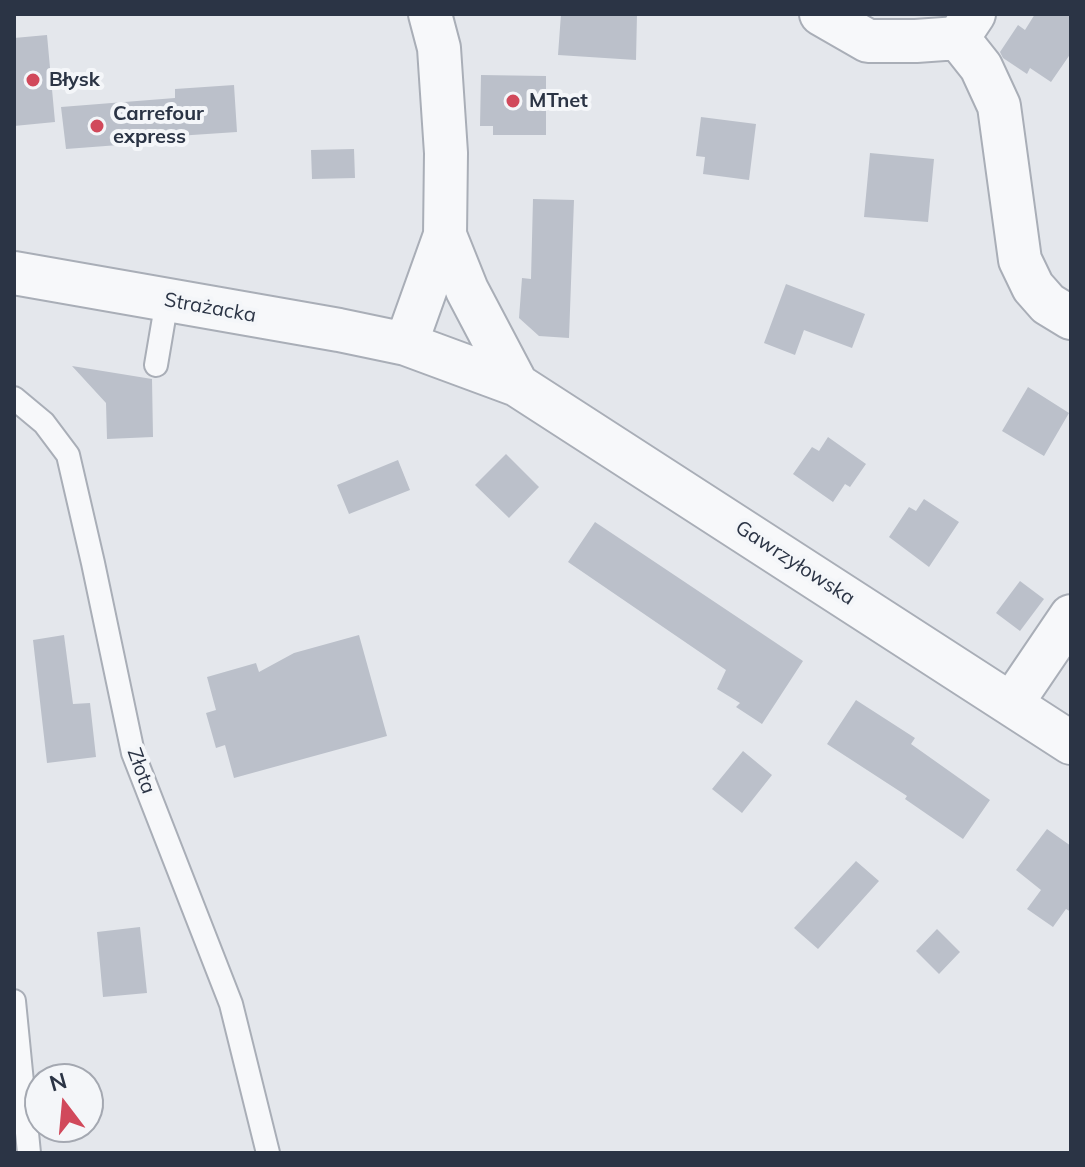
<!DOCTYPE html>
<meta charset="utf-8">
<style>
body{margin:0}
#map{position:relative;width:1085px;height:1167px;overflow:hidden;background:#e4e7ec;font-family:Mulish,sans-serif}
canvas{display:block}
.frame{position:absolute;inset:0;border:16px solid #2b3445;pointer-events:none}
.north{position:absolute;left:24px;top:1063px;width:80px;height:80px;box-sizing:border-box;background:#f4f6f9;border:2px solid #a4a8b1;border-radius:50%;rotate:344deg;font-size:22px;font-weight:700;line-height:32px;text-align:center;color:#2b3445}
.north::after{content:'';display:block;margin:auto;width:28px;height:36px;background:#d1495b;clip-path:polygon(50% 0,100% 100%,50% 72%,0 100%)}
</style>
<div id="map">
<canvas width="1085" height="1167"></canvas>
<div class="frame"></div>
<div class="north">N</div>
</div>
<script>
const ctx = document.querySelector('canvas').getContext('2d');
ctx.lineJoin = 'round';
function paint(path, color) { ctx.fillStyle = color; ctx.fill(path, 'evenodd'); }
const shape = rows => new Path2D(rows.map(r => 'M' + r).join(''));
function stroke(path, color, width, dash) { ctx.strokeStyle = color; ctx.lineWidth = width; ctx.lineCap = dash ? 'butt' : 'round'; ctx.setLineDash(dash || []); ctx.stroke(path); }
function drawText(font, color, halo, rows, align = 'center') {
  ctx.font = font + ' Mulish,sans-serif'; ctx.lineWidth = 8; ctx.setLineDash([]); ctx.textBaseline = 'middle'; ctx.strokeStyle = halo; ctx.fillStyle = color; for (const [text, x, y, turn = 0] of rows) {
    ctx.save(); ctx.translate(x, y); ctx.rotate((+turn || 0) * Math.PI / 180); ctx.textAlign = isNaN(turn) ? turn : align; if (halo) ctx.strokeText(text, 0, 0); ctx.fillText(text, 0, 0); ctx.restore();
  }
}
const building = shape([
 [561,14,637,14,636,60,558,55],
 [1035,14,1071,14,1071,53,1051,82,1030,68,1027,74,1003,58,1000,52,1018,25,1025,30],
 [47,35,55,122,14,126,14,38],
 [481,75,546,76,546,135,493,135,493,126,480,126],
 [234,85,237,132,132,139,132,144,66,149,61,107,175,98,175,89],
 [701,117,756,124,749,180,703,174,705,157,696,156],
 [354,149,355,178,312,179,311,150],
 [870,153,934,159,928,222,864,217],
 [533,199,574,200,569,338,539,336,519,318,522,278,531,279],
 [786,284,865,314,852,348,804,330,795,355,764,343],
 [72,366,152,379,153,437,107,439,106,403],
 [1028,387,1069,413,1044,456,1002,431],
 [828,437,866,464,850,487,845,484,833,502,793,474,812,447,819,451],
 [506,454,539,487,509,518,475,485],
 [398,460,410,490,349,514,337,485],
 [924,499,959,522,929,567,889,537,909,507,916,511],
 [595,522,803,661,762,724,736,707,740,703,717,689,726,670,568,562],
 [1020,581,1044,599,1020,631,996,613],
 [64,635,73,704,90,703,96,757,47,763,33,640],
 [359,635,387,736,234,778,225,745,216,748,206,713,216,710,207,677,256,663,259,672,294,653],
 [856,700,915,738,911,744,990,800,963,839,905,799,907,796,827,744],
 [743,751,772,775,742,813,712,789],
 [1047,829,1071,846,1071,912,1066,909,1053,927,1027,909,1041,890,1016,870],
 [856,861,879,881,818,949,794,928],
 [140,927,147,993,103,997,97,932],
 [937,929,960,952,939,974,916,951]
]);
const service = shape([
 [156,365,167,300],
 [14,398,44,423,68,455,93,563,133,753,231,1004,268,1153],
 [14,1001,29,1153]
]);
const minor = shape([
 [821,14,868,41,916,41,958,38],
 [974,14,958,38,981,67,999,106,1020,260,1033,287,1048,304,1071,318],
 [445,235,467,290,517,385],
 [14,273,339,330,406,344,517,385,1071,743],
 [406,344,445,235,446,153,439,48,430,14],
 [1012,703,1071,616]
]);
const markers = [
 [33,80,8,"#d1495b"],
 [513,101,8,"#d1495b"],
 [97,126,8,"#d1495b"]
];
const poiNames = [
 ["Błysk",49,80],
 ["MTnet",529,101],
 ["Carrefour",113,114],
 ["express",113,137]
];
const streetNames = [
 ["Strażacka",210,308,10],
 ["Gawrzyłowska",795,563,33],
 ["Złota",141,771,70]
];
paint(building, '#bbc0ca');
stroke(service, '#a9aeb7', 26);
stroke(minor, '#a9aeb7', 46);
stroke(service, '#f7f8fa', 22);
stroke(minor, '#f7f8fa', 42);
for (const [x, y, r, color] of markers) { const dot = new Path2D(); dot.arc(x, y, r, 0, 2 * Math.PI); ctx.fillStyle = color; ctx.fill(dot); stroke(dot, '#f4f6f9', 3); }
drawText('bold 20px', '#2b3445', '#f4f6f9', poiNames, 'left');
drawText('20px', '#2b3445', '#f4f6f9', streetNames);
</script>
